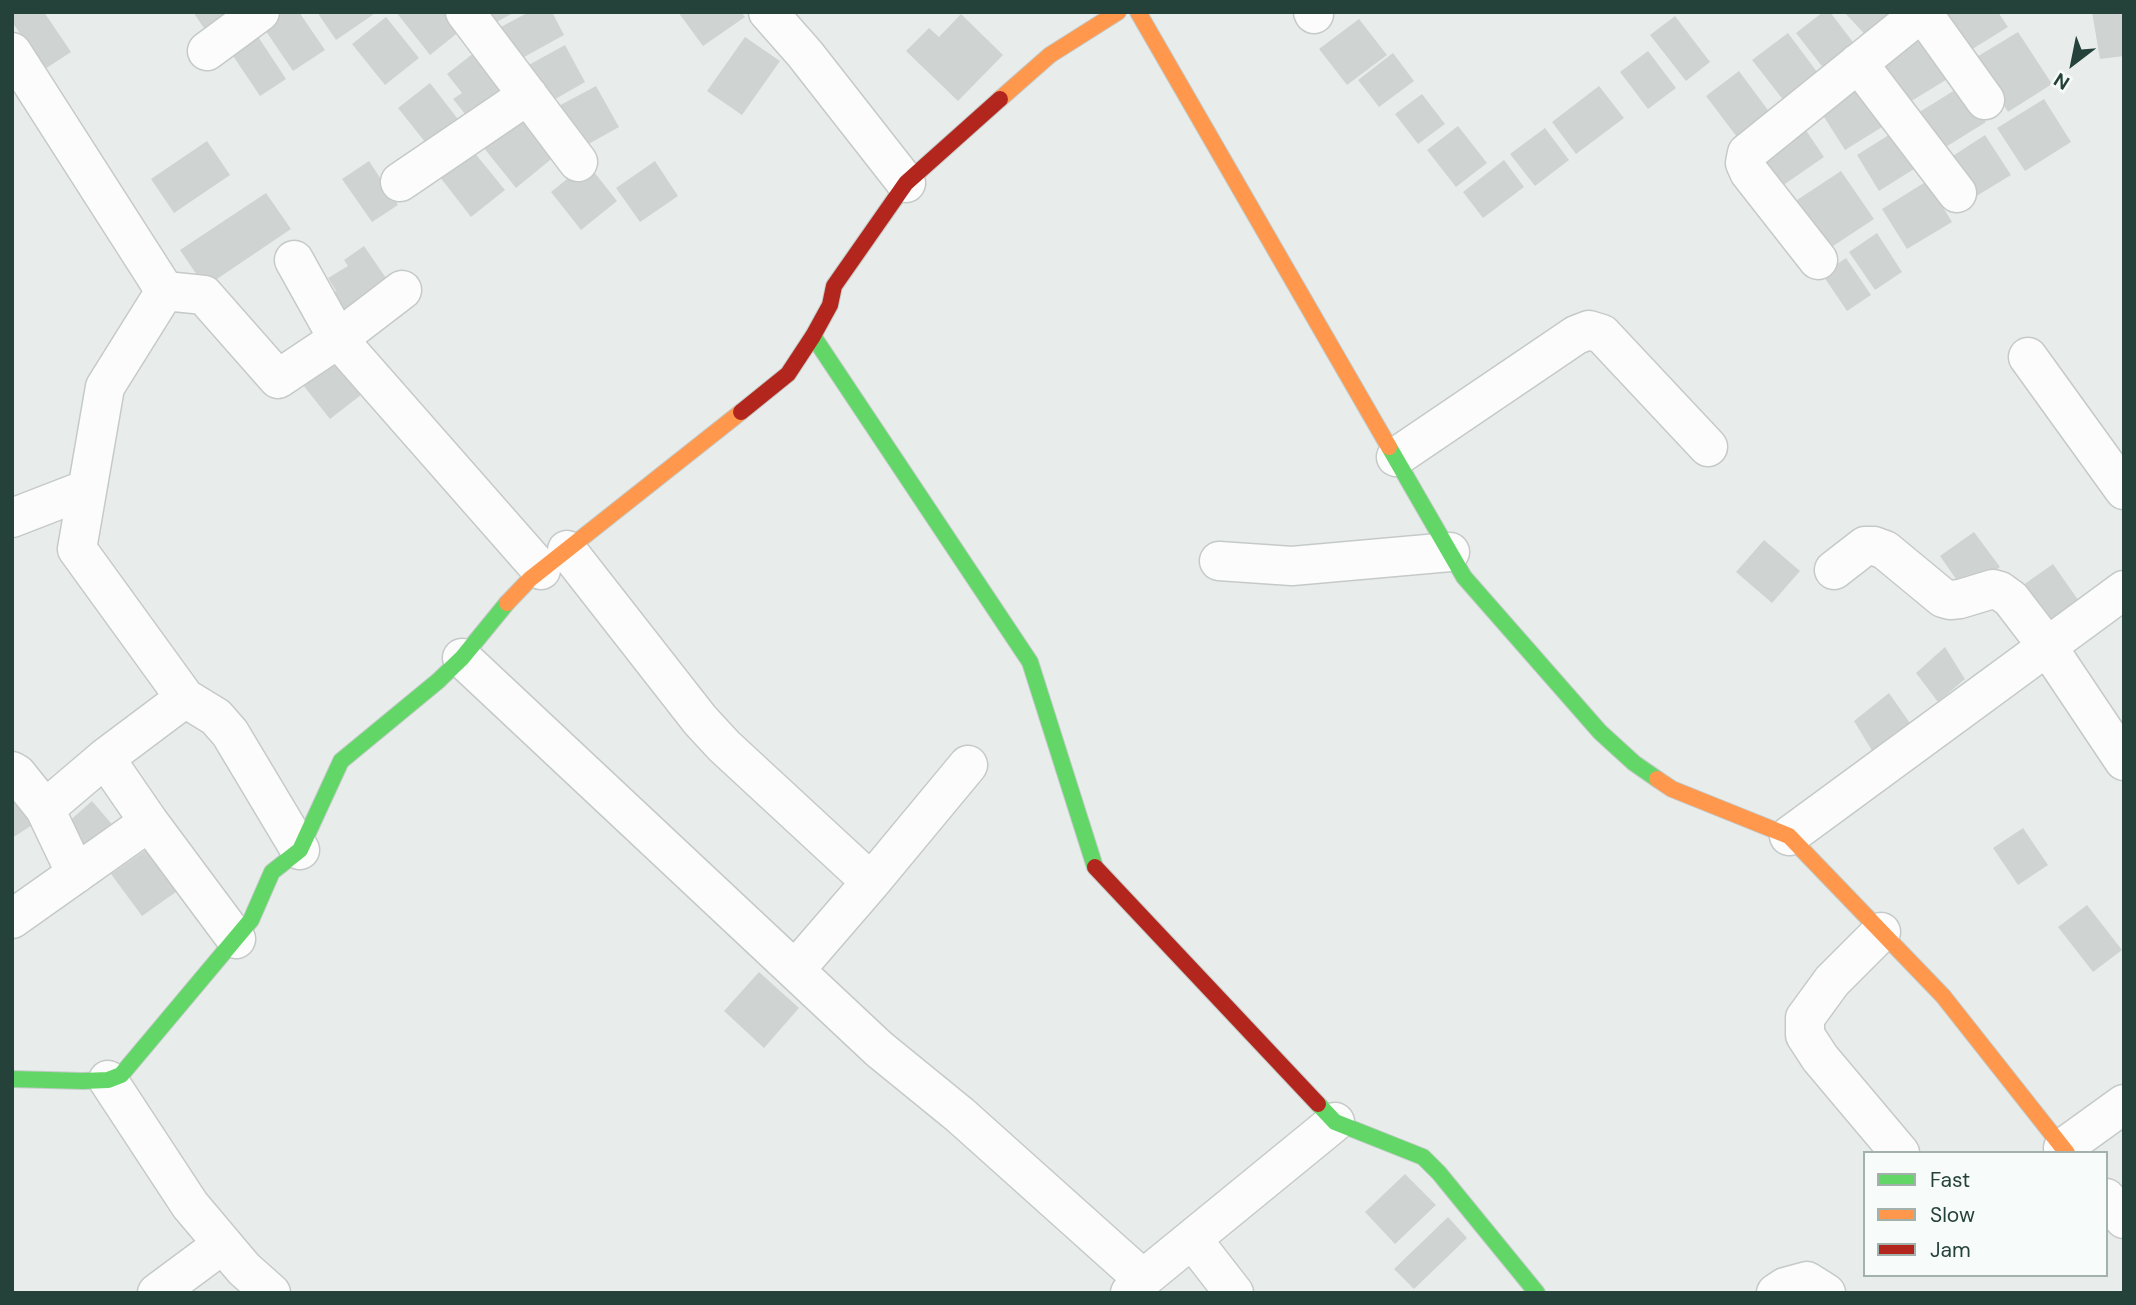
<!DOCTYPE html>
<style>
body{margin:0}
#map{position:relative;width:2136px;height:1305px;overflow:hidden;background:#e8edeb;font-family:"DM Sans",sans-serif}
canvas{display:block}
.frame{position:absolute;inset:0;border:14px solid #24423a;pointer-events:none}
.legend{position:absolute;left:1863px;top:1151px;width:245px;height:126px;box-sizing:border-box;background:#f7fbf9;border:2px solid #a3b1ad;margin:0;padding:9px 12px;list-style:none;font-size:21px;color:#24423a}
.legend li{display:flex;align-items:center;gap:14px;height:35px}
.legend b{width:35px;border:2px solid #a3b1ad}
.north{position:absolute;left:2038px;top:28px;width:70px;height:70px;-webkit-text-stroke:5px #f7fbf9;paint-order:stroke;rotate:212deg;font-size:19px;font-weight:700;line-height:28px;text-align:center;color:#24423a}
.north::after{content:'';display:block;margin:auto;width:24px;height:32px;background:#24423a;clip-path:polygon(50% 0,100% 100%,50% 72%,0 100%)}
</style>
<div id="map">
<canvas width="2136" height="1305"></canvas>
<div class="frame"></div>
<ul class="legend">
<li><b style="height:9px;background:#63d668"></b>Fast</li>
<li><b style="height:9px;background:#ff974d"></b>Slow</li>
<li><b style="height:9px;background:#b3261e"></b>Jam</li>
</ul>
<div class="north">N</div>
</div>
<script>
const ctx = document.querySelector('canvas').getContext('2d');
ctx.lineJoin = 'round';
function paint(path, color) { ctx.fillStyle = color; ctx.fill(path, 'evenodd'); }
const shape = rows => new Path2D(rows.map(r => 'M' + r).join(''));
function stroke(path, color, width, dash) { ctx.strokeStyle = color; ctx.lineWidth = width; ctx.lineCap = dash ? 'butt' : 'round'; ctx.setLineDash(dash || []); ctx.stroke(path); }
const building = shape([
 [12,12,44,12,71,52,45,69,12,22],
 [193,12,240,12,208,34],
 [265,12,299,12,325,50,293,71,257,18],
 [317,12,377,12,336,40],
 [396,12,453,12,465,27,430,55],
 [481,12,515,12,489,26],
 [529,12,552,12,564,35,515,62,497,29],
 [678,12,741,12,745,17,703,46],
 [1823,12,1830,12,1859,50,1828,74,1796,33],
 [1844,12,1905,12,1873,43],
 [1940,12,1998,12,2008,27,1966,53],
 [2092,12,2124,12,2124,56,2100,59],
 [961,14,1003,55,958,101,906,51,929,28,939,37],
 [1675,16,1710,62,1686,81,1650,35],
 [386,17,419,58,385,85,352,44],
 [1359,19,1387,55,1347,85,1319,49],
 [251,26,286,79,260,96,225,44],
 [1919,30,1949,78,1905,105,1875,58],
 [2018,32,2052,84,2008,112,1975,58],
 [1788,33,1823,80,1788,106,1752,60],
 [745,37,780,61,742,115,707,91],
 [565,45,585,82,545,105,525,67],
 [1648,51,1676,88,1648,109,1620,72],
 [475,52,511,96,474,125,453,99,462,93,447,74],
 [1393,53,1414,81,1379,107,1358,80],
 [1739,71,1773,117,1740,141,1706,96],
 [1861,82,1887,124,1845,150,1819,109],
 [430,83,464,127,433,152,398,108],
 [1963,85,1986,122,1936,153,1913,116],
 [596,86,619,127,576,151,553,109],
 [1599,86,1624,118,1576,154,1552,122],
 [1422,94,1445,124,1418,144,1395,114],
 [2044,99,2071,142,2025,171,1997,128],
 [524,117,555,156,516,188,484,148],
 [1458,126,1487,163,1456,187,1427,150],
 [1803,126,1824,157,1779,188,1758,156],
 [1545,128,1569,160,1535,186,1510,154],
 [1892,133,1914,169,1879,191,1857,155],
 [1985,135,2011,175,1970,200,1945,161],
 [207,141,230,175,174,213,151,179],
 [469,146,505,190,471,217,436,172],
 [1504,160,1524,187,1483,218,1463,192],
 [369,161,398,205,372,222,342,179],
 [655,161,678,196,640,222,616,188],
 [587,163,617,201,581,230,551,192],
 [1841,171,1874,219,1827,250,1794,202],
 [1927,181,1952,222,1907,249,1882,209],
 [266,193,291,229,205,287,180,250],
 [1877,233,1902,272,1875,290,1849,252],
 [364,246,388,281,339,315,327,297,336,291,328,278,348,266,344,260],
 [1846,258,1871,295,1847,311,1822,274],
 [339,357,366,391,330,419,303,385],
 [1974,532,2000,567,1965,592,1940,556],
 [1764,540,1800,571,1772,603,1736,572],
 [2053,564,2083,607,2046,632,2016,590],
 [1945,647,1965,679,1938,702,1916,673],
 [1889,693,1912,726,1874,754,1854,721],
 [12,782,37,822,12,838],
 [92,801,122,836,89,863,59,830],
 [2023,828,2048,865,2018,885,1993,848],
 [153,845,183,887,142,916,111,874],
 [2087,905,2122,950,2093,972,2058,927],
 [759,972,799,1008,764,1048,724,1011],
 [1405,1174,1436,1205,1395,1244,1365,1212],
 [1448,1217,1467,1238,1414,1289,1394,1269]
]);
const street = shape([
 [465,12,578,162],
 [768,12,805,54,906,183],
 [1313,12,1314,14],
 [1922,12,1985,100],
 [207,51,260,12],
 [12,52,165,291],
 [1858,63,1957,193],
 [400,182,528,95],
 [294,260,338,339,402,290],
 [1818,260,1749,172,1745,163,1747,153,1922,12],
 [165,291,105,387,77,549,185,698,216,717,230,733,300,850],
 [165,291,204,295,278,379,338,339,541,570],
 [2028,357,2124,490],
 [1396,457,1576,335,1589,330,1602,334,1708,447],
 [12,518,87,489],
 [567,550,700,720,724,746,871,882],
 [1219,561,1292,566,1450,552],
 [1834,570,1865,546,1874,546,1885,550,1943,598,1950,600,1960,599,1993,589,2000,591,2011,599,2047,646,2124,761],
 [462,658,879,1049,960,1115,1143,1279],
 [105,758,149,822,236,939],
 [12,771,17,774,45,809,76,874],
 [45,809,105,758,185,698],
 [1789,836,2124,590],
 [12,919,149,822],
 [1881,932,1832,981,1805,1018,1805,1035,1820,1058,1900,1153],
 [795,970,871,882,968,765],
 [108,1080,190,1205,244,1269,271,1293],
 [2063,1148,2124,1104],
 [2106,1198,2124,1219],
 [1192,1239,1234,1293],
 [157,1293,223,1244],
 [1130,1293,1143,1279,1335,1122],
 [1776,1293,1785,1287,1807,1281,1826,1293]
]);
const fast = shape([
 [813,336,1030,662,1095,867],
 [1389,447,1464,577,1600,732,1634,763,1657,779],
 [12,1079,83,1081,108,1080,121,1075,251,920,272,872,300,850,341,761,438,681,462,658,507,603],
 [1318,1104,1335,1122,1423,1157,1439,1173,1537,1293]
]);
const slow = shape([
 [1138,12,1389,447],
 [1000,99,1050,55,1118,12],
 [507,603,530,579,741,412],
 [1657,779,1672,789,1789,836,1943,996,2067,1153]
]);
const jam = shape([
 [741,412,788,374,813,336,830,305,834,286,906,183,1000,99],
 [1095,867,1318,1104]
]);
paint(building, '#cfd4d2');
stroke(street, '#c5cac8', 41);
stroke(fast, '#c3cbc8', 18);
stroke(slow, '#c3cbc8', 18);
stroke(jam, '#c3cbc8', 18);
stroke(street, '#fcfcfc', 38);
stroke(fast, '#63d668', 16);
stroke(slow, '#ff974d', 16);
stroke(jam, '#b3261e', 16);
</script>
